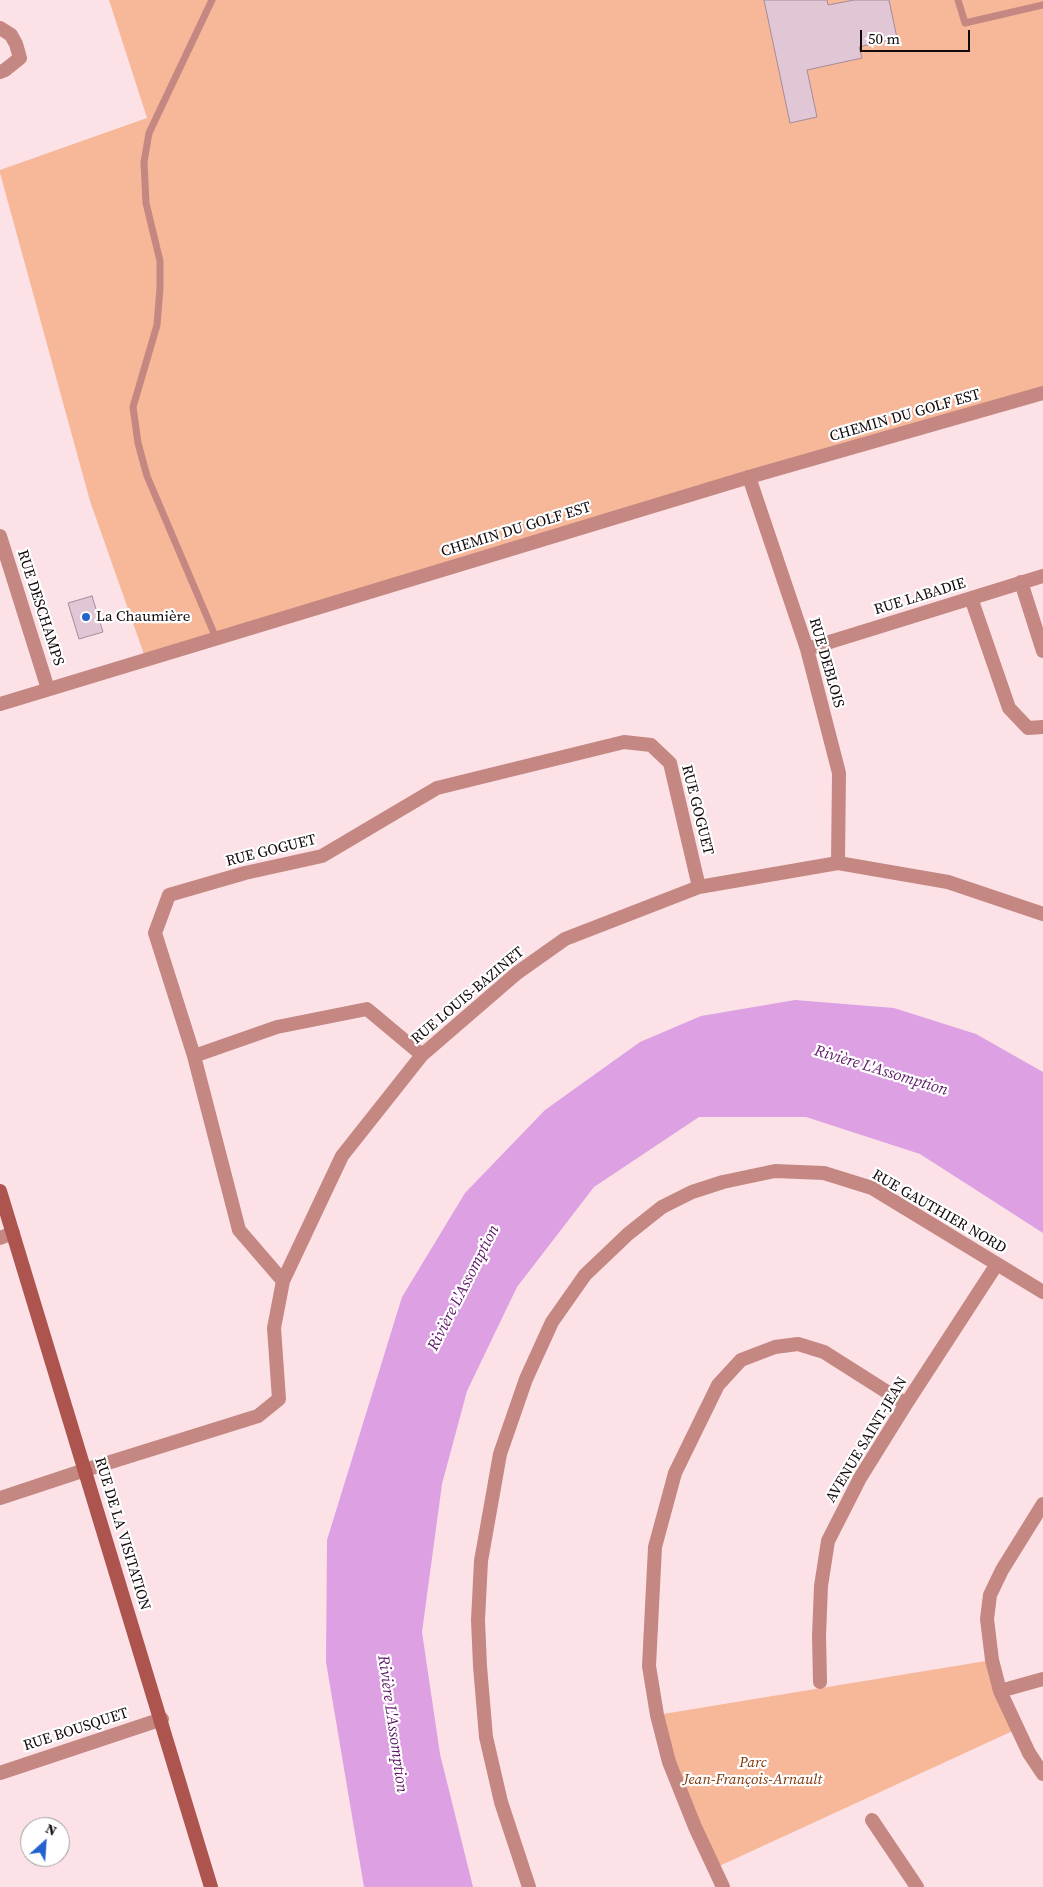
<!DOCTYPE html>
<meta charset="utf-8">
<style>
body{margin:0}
#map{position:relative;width:1043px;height:1887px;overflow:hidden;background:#fce2e7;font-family:"Source Serif 4",serif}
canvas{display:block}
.north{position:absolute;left:20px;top:1817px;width:50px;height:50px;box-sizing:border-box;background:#fff;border:1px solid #a19d9d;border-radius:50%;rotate:26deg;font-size:14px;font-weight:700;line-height:20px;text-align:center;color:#13090b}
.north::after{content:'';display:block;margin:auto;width:18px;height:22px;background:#2162ce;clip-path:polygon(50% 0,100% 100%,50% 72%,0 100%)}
.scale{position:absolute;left:860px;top:30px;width:110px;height:22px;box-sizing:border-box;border:2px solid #13090b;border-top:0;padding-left:6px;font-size:15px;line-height:18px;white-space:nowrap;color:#13090b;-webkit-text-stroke:4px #fff;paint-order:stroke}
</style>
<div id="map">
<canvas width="1043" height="1887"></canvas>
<div class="north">N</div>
<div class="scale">50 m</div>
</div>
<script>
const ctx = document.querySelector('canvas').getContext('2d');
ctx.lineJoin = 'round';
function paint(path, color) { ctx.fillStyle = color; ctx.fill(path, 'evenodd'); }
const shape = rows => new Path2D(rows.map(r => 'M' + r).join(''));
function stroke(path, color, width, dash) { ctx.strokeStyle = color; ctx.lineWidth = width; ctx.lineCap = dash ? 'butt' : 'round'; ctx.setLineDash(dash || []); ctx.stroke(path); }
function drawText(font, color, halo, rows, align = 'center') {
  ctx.font = font + ' "Source Serif 4",serif'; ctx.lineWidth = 4.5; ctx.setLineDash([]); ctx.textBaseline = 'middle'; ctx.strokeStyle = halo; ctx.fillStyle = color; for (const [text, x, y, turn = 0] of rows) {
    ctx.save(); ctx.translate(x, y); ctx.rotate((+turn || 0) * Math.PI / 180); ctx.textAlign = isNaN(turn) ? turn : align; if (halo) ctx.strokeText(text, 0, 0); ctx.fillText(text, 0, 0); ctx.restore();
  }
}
const green = shape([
 [109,0,1043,0,1043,396,146,660,90,501,0,173,0,170,147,118],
 [992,1660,1017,1729,715,1868,657,1715]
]);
const water = shape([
 [795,1000,894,1008,976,1034,1043,1072,1043,1233,920,1154,806,1117,699,1117,594,1187,517,1287,467,1391,442,1484,422,1632,440,1754,473,1887,364,1887,326,1662,327,1540,402,1297,465,1193,545,1110,640,1042,701,1016]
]);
const building = shape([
 [764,0,827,0,828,5,854,0,889,0,897,38,859,47,862,58,807,70,817,117,790,123,764,0],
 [92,596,103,632,79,639,68,603,92,596]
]);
const service = shape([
 [212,0,149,133,144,162,146,203,160,261,160,288,157,325,133,407,138,443,147,476,216,638],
 [958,0,965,23,1043,5]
]);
const minor = shape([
 [0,28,11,35,16,44,20,58,5,70,0,72],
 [749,477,807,649,839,773,838,863],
 [0,536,48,689],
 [1021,582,1043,651],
 [971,598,1009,708,1028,728,1043,727],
 [807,649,1043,576],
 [194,1056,277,1027,367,1009,422,1055],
 [0,1238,13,1233],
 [283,1281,239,1230,194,1056,155,933,169,895,245,873,322,856,437,788,624,742,651,745,670,763,699,887],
 [85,1470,258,1416,279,1399,274,1328,283,1281,342,1156,422,1055,517,973,565,939,699,887,838,863,948,882,1043,914],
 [1043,1504,1002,1570,990,1595,987,1619,992,1660,1000,1691,1029,1753,1043,1774],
 [820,1682,819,1636,821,1586,828,1541,860,1478,906,1404,997,1264],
 [1000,1691,1043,1679],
 [0,1773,162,1719],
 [872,1820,917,1887],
 [529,1887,501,1802,486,1737,480,1666,478,1620,481,1561,500,1454,526,1379,552,1322,585,1275,628,1234,662,1207,692,1192,723,1182,775,1171,824,1173,872,1188,1043,1292],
 [723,1887,695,1827,669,1762,657,1715,649,1666,655,1547,675,1473,718,1385,741,1360,775,1347,798,1344,824,1352,906,1404]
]);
const tertiary = shape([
 [0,704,749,477,1043,393],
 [0,1498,85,1470]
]);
const secondary = shape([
 [0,1191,211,1887]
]);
const markers = [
 [86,617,5,"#2162ce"]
];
const streetNames = [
 ["CHEMIN DU GOLF EST",905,416,-16],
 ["CHEMIN DU GOLF EST",516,530,-17],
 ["RUE LABADIE",920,597,-17],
 ["RUE DESCHAMPS",40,608,72],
 ["RUE DEBLOIS",826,663,74],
 ["RUE GOGUET",697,810,76],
 ["RUE GOGUET",271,851,-14],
 ["RUE LOUIS-BAZINET",468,996,-40],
 ["RUE GAUTHIER NORD",939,1212,30],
 ["AVENUE SAINT-JEAN",867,1440,-59],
 ["RUE DE LA VISITATION",122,1534,73],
 ["RUE BOUSQUET",76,1730,-18]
];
const poiNames = [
 ["La Chaumière",96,617]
];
const parkNames = [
 ["Parc",753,1763],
 ["Jean-François-Arnault",753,1780]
];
const waterNames = [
 ["Rivière L'Assomption",881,1071,17],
 ["Rivière L'Assomption",464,1288,-63],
 ["Rivière L'Assomption",392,1724,82]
];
paint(green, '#f7b799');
paint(water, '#dca0e3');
paint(building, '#e1c6d5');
stroke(building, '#a48c99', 1);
stroke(service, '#c58781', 7);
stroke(minor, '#c58781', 14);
stroke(tertiary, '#c58781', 14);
stroke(secondary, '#ad544f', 14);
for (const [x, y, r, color] of markers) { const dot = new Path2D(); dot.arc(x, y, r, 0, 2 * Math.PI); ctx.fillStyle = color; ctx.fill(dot); stroke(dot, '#fff', 2); }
drawText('15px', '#13090b', '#fff', streetNames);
drawText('15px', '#13090b', '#fff', poiNames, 'left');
drawText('italic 15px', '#7f3608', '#fff', parkNames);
drawText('italic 16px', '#5f1868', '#fff', waterNames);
</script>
